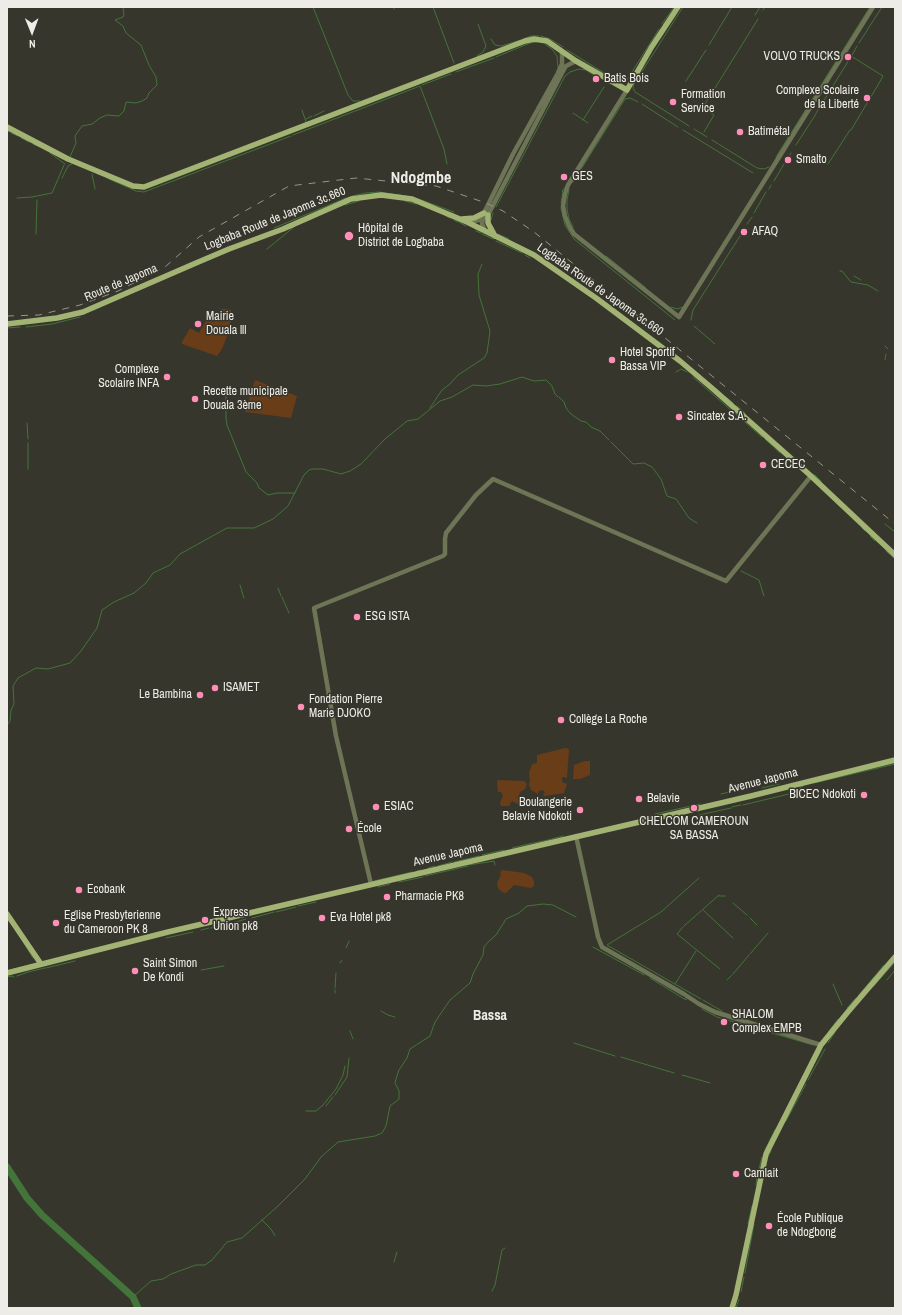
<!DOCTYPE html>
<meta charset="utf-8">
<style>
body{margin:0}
#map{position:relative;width:902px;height:1315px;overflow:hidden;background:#37362d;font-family:"Archivo Narrow",sans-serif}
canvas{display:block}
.frame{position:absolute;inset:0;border:8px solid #edece6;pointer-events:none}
.north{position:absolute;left:12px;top:12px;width:40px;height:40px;-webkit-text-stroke:3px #37362d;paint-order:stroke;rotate:179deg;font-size:11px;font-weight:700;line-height:16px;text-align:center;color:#edece6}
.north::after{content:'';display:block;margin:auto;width:14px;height:18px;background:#edece6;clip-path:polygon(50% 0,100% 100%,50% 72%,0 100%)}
</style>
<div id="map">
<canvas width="902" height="1315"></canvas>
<div class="frame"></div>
<div class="north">N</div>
</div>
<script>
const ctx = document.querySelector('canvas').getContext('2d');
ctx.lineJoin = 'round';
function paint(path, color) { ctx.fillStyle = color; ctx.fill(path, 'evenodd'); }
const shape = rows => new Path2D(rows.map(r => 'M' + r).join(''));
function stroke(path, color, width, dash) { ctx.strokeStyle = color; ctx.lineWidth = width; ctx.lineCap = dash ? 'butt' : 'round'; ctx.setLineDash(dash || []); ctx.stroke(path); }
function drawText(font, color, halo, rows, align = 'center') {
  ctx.font = font + ' "Archivo Narrow",sans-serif'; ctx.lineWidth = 3; ctx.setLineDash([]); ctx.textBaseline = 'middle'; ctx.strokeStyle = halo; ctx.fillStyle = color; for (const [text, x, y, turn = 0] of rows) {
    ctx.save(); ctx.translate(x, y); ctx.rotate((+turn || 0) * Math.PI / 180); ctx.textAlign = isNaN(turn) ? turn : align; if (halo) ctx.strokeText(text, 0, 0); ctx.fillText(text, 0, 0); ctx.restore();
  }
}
const green = shape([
 [220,309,226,309,231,310,231,319,227,336,222,349,217,356,182,344,182,342,190,328,199,333,207,319,205,318,207,317,220,316],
 [255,380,297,396,291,418,245,412],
 [565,748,567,748,569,750,567,778,564,777,562,778,562,782,567,784,564,793,545,796,543,795,545,792,543,790,539,791,538,794,531,790,529,785,530,780,529,773,532,764,537,763,537,755],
 [585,761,590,761,590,775,580,779,573,779,574,765],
 [498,780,524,781,527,784,525,789,520,792,518,798,521,802,518,804,512,801,509,806,501,806,500,803,503,795,501,792,498,792,497,782],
 [503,870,524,873,532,877,534,881,534,886,531,888,514,885,506,893,502,892,498,888,497,883,501,875,500,872]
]);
const stream = shape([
 [313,7,348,95,353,101,360,101],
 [394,7,394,9],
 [433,7,454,63],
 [683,7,634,84,633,88,635,92,689,126],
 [763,10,765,7],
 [755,15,760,7],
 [662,24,674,7],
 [541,36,550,39,563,47],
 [491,39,495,45,501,46,521,40],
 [523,39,531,36,539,36],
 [859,43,882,7],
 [545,44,552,49,557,56,558,68],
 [709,45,732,7],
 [567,50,619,82,624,82,627,80,659,29],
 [477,56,483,52,486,46,478,24],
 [851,56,883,76,878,85],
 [496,57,530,43,537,42],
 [850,59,857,46],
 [456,72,494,58],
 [686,81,706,50],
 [422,85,451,74],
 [642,104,678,127],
 [302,110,306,122],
 [573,113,588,123],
 [816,113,849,60],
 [314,116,324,111],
 [306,119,312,116],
 [583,120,604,87],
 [694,129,707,137],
 [683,130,753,173],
 [851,130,878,85],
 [7,131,10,132],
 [704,132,714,115,705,109,705,104,758,19],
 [11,133,18,136],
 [293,135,420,86,444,149,447,164],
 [21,138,29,142],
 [712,140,757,168,764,169,769,167],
 [33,144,40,147],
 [796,145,816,114],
 [50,153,65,164],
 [70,157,76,143,75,136,82,126,92,124,100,118,107,115,119,116,124,111,126,102,136,103,142,101,147,98,149,93,157,85,156,77,149,65,141,45,126,33,123,26,115,20,123,17,124,15,123,7],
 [776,157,870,7],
 [787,159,791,153],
 [828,164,850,130],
 [92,174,95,189],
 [62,178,68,166,72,164],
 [109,179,136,191,144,192,291,136],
 [774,181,784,164],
 [573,182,625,99,630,98,638,102],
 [769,189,771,185],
 [569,190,567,200,567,209,569,219,573,227],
 [352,196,366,193,379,192,406,196],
 [413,197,454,212],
 [17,198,32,197,52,193,64,165],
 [405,201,416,204],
 [561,203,563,192,562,191,566,186],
 [345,205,359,201],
 [496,207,565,76,570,72,579,69,586,70,597,77],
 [561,208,565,225,574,239,675,320],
 [754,213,766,192],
 [446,216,450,218],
 [454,220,458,222],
 [491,220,493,213],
 [459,222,466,226],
 [747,224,752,217],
 [274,228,346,198],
 [476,231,481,233],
 [36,234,37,200],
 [482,234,493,239],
 [498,234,509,239],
 [496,241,522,253],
 [267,249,294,227],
 [525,255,530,258],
 [606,256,646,288],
 [840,271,842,271,851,282,868,285,878,291],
 [854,276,861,280],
 [671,307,677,309,683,307],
 [691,320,693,310,740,236],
 [694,326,715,344],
 [26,327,52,324,80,317],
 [7,328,20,327],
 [885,346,888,349],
 [885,360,886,354],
 [676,372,681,369,687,372],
 [693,377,762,437],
 [226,388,226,418,227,425,246,472,257,483,259,488,268,495,277,493,295,493],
 [559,397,564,402,566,408,571,414,581,421,586,422,591,427,600,431,609,440],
 [726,397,733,403],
 [737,406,745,413],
 [430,408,442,390,450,384,458,375,484,358,487,353,490,331,479,295,478,274,482,264],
 [27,423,28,439],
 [765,439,780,453],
 [611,442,633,464,644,463,652,467,661,479,667,496,676,499,689,518,697,523],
 [28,443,28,469],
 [813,475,815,475,821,481],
 [885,524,895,532],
 [862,528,865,531],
 [870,536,875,541],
 [886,551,895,559],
 [741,571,759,580,764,596],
 [240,585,244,598],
 [278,588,281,596],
 [282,597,289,613],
 [7,725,10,721,11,710,14,704,13,686,18,678,36,668,48,669,70,663,81,651,97,628,102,610,114,602,134,593,146,583,153,573,170,565,180,554,227,528,254,528,273,519,288,506,304,475,309,470,312,469,323,469,341,474,350,471,361,464,385,439,407,421,418,419,440,401,452,397,473,385,486,386,500,384,522,377,534,381,546,380,552,386,555,394,558,397],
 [814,783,895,764],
 [762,788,779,784],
 [799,789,803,786],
 [721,794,743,789],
 [743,805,789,794],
 [732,807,741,805],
 [655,814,700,804],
 [699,815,731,808],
 [544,841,563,836],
 [534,843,543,841],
 [512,848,533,843],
 [482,855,504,850],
 [454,862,479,856],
 [469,865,494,861,495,865],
 [438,866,452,862],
 [428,868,435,866],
 [417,871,421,870],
 [425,876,468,866],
 [699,878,661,912,607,945,701,999],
 [374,881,412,872],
 [399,882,423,877],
 [387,885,390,884],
 [378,887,386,885],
 [719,896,725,896],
 [733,903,747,915],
 [298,906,316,902],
 [703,910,733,938],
 [276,912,296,907],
 [252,918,274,912],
 [750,918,757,925],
 [229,926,236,922,246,919],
 [684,926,719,895],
 [683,927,677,934,720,969],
 [211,928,222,925,229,926],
 [201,930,209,928],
 [166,938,193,932],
 [22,940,33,958],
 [593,947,644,975],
 [346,948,349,941],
 [750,954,768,933],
 [340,963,342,960],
 [46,968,75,961],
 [201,970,224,966],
 [733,974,749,955],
 [17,976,28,972,45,968],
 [7,977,12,976,14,977],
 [650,978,686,1000,686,998],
 [727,980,732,975],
 [887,980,895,970],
 [675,984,696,951],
 [833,984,842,1005],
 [873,987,895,962],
 [335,988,336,973],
 [335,990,335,993],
 [858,996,884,965],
 [703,1000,722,1011],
 [847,1008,856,998],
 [702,1009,717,1017,813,1045],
 [381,1011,388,1015,395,1017],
 [350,1031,353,1039],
 [829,1031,838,1019],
 [574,1043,615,1056],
 [828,1043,835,1032],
 [621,1057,674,1073],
 [682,1075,710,1083],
 [808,1080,825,1049],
 [335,1095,347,1077,349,1058],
 [326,1106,333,1097],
 [306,1111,316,1111,323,1105,336,1089,343,1075,345,1066],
 [786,1121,806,1084],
 [765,1150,775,1130],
 [768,1157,771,1151],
 [758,1173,762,1157],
 [756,1185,757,1178],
 [262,1220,271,1229,275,1236],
 [748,1224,752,1206],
 [394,1262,397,1252],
 [745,1273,754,1224],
 [492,1291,495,1285,502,1250,505,1248],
 [741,1292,744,1277],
 [133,1297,151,1281,163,1279,171,1274,196,1265,205,1265,212,1260,227,1242,242,1238,278,1206,305,1179,321,1157,338,1142,375,1136,382,1133,386,1126,390,1106,399,1099,399,1091,395,1083,396,1079,399,1070,407,1058,410,1049,430,1036,435,1022,450,1000,470,983,473,974,483,955,484,947,489,941,496,935,506,919,519,913,527,906,543,904,553,905,576,917],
 [736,1308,739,1299]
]);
const river = shape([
 [7,1167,27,1198,42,1215,133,1297,138,1308]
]);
const minor = shape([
 [627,90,568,185,565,194,563,206,565,216,569,226,574,234,679,317,873,7],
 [467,222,480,220,488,215,562,73,566,66,576,61],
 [485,231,482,224,484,213,513,154,558,73,562,64,562,51],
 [576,836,598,937,602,947,684,994,699,1004,715,1012,821,1045],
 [371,884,336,736,314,608,443,556,445,554,445,539,446,533,476,495,493,479,726,581,811,476]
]);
const major = shape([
 [7,127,68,159,133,186,144,187,525,41,534,39,547,41,576,61,627,90,651,48,678,7],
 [488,215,488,223,495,236],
 [462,219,474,218,484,213],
 [7,324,57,318,83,312,196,263,229,249,283,229,351,199,381,195,412,199,467,222,534,255,596,298,680,361,713,389,811,476,895,555],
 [7,914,41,964],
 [7,973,168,932,751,796,895,760],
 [732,1308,736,1295,766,1154,821,1045,847,1013,895,957]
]);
const rail = shape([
 [7,316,39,315,80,305,118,291,165,267,199,237,289,186,356,178,436,186,486,203,503,211,534,232,895,524]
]);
const markers = [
 [848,57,4,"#ff8eb9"],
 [596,79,4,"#ff8eb9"],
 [867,98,4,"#ff8eb9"],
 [673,102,4,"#ff8eb9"],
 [740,132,4,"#ff8eb9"],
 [788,160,4,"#ff8eb9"],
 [564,177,4,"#ff8eb9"],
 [744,232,4,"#ff8eb9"],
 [349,236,5,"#ff8eb9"],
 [198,324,4,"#ff8eb9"],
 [612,360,4,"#ff8eb9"],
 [167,377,4,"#ff8eb9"],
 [195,399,4,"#ff8eb9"],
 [679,417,4,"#ff8eb9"],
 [763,465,4,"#ff8eb9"],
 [357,617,4,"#ff8eb9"],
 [215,688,4,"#ff8eb9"],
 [200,695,4,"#ff8eb9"],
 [301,707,4,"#ff8eb9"],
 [561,720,4,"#ff8eb9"],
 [864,795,4,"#ff8eb9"],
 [639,799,4,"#ff8eb9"],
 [376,807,4,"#ff8eb9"],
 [694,808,4,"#ff8eb9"],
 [580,810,4,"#ff8eb9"],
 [349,829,4,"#ff8eb9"],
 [79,890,4,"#ff8eb9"],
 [387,897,4,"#ff8eb9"],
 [322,918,4,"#ff8eb9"],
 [205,920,4,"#ff8eb9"],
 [56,923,4,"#ff8eb9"],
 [135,971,4,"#ff8eb9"],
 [724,1022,4,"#ff8eb9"],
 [736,1174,4,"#ff8eb9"],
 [769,1226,4,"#ff8eb9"]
];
const poiNames = [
 ["VOLVO TRUCKS",840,57,"right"],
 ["Batis Bois",604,79],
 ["Complexe Scolaire",859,91,"right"],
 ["de la Liberté",859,105,"right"],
 ["Formation",681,95],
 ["Service",681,109],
 ["Batimétal",748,132],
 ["Smalto",796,160],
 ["GES",572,177],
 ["Hôpital de",358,229],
 ["District de Logbaba",358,243],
 ["AFAQ",752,232],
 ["Mairie",206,317],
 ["Douala lll",206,331],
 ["Hotel Sportif",620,353],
 ["Bassa VIP",620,367],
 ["Complexe",159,370,"right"],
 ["Scolaire INFA",159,384,"right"],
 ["Recette municipale",203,392],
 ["Douala 3ème",203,406],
 ["Sincatex S.A.",687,417],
 ["CECEC",771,465],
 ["ESG ISTA",365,617],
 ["ISAMET",223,688],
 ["Le Bambina",192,695,"right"],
 ["Fondation Pierre",309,700],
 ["Marie DJOKO",309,714],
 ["Collège La Roche",569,720],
 ["BICEC Ndokoti",856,795,"right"],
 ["Belavie",647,799],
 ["Boulangerie",572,803,"right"],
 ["Belavie Ndokoti",572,817,"right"],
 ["ESIAC",384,807],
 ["CHELCOM CAMEROUN",694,822,"center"],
 ["SA BASSA",694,836,"center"],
 ["École",357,829],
 ["Ecobank",87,890],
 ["Pharmacie PK8",395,897],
 ["Express",213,913],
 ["Union pk8",213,927],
 ["Eglise Presbyterienne",64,916],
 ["du Cameroon PK 8",64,930],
 ["Eva Hotel pk8",330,918],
 ["Saint Simon",143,964],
 ["De Kondi",143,978],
 ["SHALOM",732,1015],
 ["Complex EMPB",732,1029],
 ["Camlait",744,1174],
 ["École Publique",777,1219],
 ["de Ndogbong",777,1233]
];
const streetNames = [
 ["Logbaba Route de Japoma 3c.660",275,219,-22],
 ["Route de Japoma",121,283,-23],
 ["Logbaba Route de Japoma 3c.660",600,290,35],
 ["Avenue Japoma",763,781,-14],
 ["Avenue Japoma",448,855,-13]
];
const quarterNames = [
 ["Bassa",490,1016]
];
const districtNames = [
 ["Ndogmbe",421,179]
];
paint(green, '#693d17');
stroke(stream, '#437439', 1);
stroke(river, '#437439', 7);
stroke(minor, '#6d7556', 4.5);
stroke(major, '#a3b373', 5.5);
stroke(rail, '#96958d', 1, [7, 7]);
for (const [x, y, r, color] of markers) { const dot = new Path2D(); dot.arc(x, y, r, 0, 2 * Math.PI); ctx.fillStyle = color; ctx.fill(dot); stroke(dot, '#37362d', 1.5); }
drawText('12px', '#edece6', '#37362d', poiNames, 'left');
drawText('12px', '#edece6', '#37362d', streetNames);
drawText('bold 14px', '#edece6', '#37362d', quarterNames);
drawText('bold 16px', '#edece6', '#37362d', districtNames);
</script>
